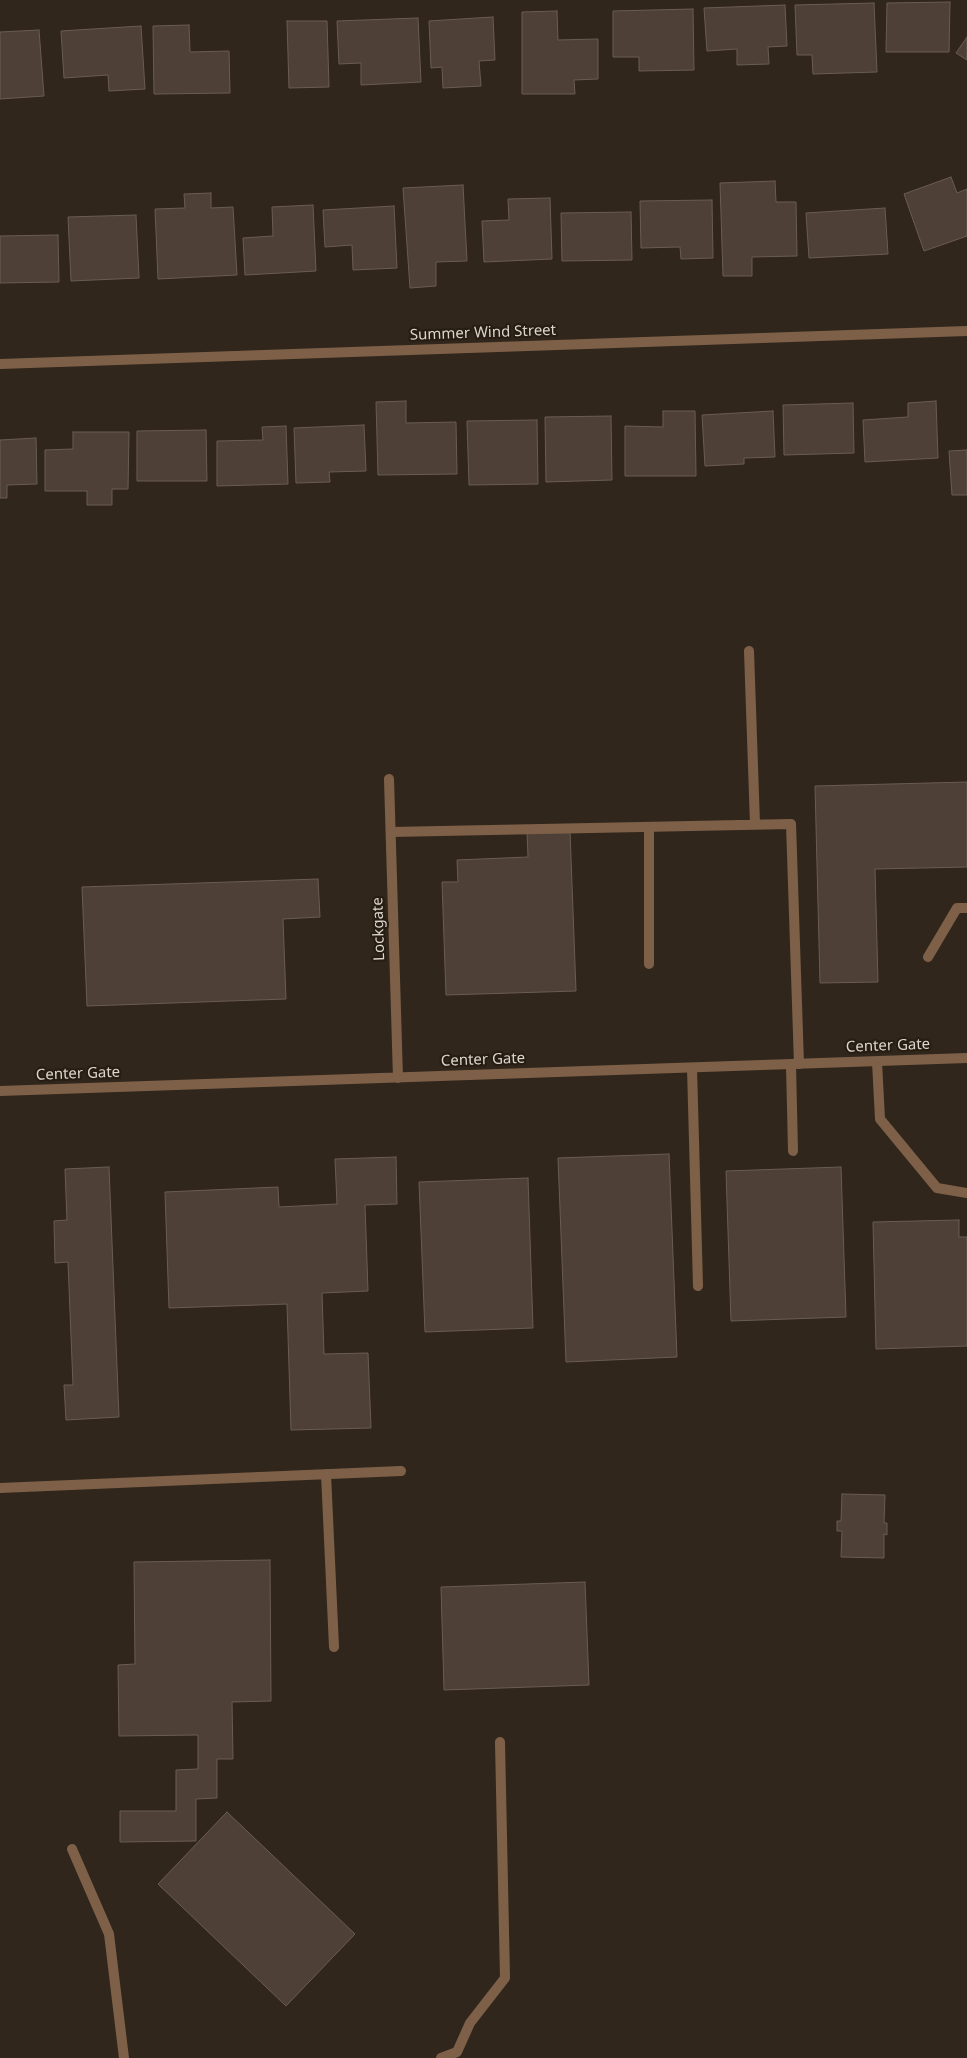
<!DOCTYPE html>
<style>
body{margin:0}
canvas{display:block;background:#31261b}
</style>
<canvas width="967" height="2058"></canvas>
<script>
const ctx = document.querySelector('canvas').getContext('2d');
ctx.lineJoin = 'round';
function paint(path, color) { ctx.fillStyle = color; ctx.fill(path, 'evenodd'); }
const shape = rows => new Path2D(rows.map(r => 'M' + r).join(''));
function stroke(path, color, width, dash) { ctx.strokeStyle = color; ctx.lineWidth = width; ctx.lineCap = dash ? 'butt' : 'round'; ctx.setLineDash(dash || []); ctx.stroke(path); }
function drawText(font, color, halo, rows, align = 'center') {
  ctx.font = font + ' "Noto Sans",sans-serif'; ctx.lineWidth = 4.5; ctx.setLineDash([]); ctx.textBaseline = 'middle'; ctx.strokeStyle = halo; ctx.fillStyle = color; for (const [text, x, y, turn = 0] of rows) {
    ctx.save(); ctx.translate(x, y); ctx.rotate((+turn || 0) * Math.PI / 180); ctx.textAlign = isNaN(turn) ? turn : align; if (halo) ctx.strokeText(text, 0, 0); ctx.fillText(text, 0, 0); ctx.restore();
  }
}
const building = shape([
 [950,2,949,52,886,52,887,3,950,2],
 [874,3,877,72,813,74,812,55,797,55,795,5,874,3],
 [785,5,787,46,768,47,769,64,737,65,737,49,707,51,704,8,785,5],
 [693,9,694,70,639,71,639,57,613,57,613,11,693,9],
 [557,11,558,40,598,39,598,79,574,80,575,94,522,94,522,12,557,11],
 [493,17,495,60,479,61,481,86,443,88,442,67,431,68,429,21,493,17],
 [418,18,421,82,361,85,361,63,339,64,337,21,418,18],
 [287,21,327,21,329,87,289,88,287,21],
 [189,25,190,52,229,51,230,93,154,94,153,26,189,25],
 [141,26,145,89,109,91,108,75,64,78,61,31,141,26],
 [39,30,44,96,0,99,0,32,39,30],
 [967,37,967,60,956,53,967,37],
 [951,177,957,193,967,189,967,236,924,251,904,194,951,177],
 [775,181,776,202,796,202,797,256,752,257,752,276,723,276,720,183,775,181],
 [463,185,467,261,436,262,436,286,410,288,403,188,463,185],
 [211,193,211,208,233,207,237,275,158,279,155,209,185,208,184,194,211,193],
 [550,198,552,259,484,262,482,221,509,220,508,199,550,198],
 [712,200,713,258,681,259,680,247,641,248,640,201,712,200],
 [313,205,316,271,245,275,243,238,273,236,272,207,313,205],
 [394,206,397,268,353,270,352,245,325,247,323,210,394,206],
 [885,208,888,254,809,258,806,213,885,208],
 [631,212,632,260,562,261,561,213,631,212],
 [136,215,139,278,71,281,68,217,136,215],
 [58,235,59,282,0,283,0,236,58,235],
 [406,401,406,423,456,422,457,474,378,475,376,402,406,401],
 [936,401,938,458,865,462,863,420,908,417,908,403,936,401],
 [853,403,854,453,784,455,783,405,853,403],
 [663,411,695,411,696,476,625,476,625,426,663,427,663,411],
 [773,411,775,457,744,458,744,464,705,466,702,415,773,411],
 [611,416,612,480,546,482,545,417,611,416],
 [537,420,538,484,469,485,467,421,537,420],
 [364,425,366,471,329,472,330,482,296,483,294,428,364,425],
 [286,426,288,484,217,486,217,441,263,440,262,427,286,426],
 [206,430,207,481,137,481,137,431,206,430],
 [73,432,129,432,128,489,112,489,112,505,87,505,87,491,45,491,45,450,73,449,73,432],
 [36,438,37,484,7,485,7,498,0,498,0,440,36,438],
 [967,450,967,495,952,495,949,451,967,450],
 [967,782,967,867,875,869,878,982,820,983,815,786,967,782],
 [570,831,576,991,446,995,442,882,458,882,457,860,528,857,527,832,570,831],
 [318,879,320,917,283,919,286,999,87,1006,82,887,318,879],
 [669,1154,677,1357,566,1362,558,1158,669,1154],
 [396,1157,397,1204,365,1205,368,1291,322,1293,324,1354,368,1353,371,1428,291,1430,287,1304,169,1308,165,1192,278,1187,279,1207,337,1204,335,1159,396,1157],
 [109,1167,119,1417,66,1420,64,1385,73,1385,68,1262,55,1263,54,1221,67,1220,65,1169,109,1167],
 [841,1167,846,1317,731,1321,726,1171,841,1167],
 [528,1178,533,1328,425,1332,419,1182,528,1178],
 [959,1220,959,1237,967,1237,967,1346,876,1349,873,1222,959,1220],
 [842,1494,885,1495,884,1523,887,1523,887,1535,884,1534,884,1558,841,1557,842,1531,837,1531,837,1521,841,1521,842,1494],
 [270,1560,271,1701,232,1702,233,1759,217,1759,217,1798,196,1799,196,1841,120,1842,120,1811,176,1811,176,1770,198,1769,198,1735,119,1736,118,1665,135,1664,134,1562,270,1560],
 [585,1582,589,1685,444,1690,441,1587,585,1582],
 [227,1812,355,1934,286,2006,158,1884,227,1812]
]);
const lane = shape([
 [749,651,755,824],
 [391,832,791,824,799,1064],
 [928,957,957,908,967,908],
 [649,964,649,827],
 [877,1062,880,1119,937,1188,967,1193],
 [791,1065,793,1151],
 [692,1068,698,1286],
 [326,1474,334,1647],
 [0,1488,401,1471],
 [72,1849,109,1934,124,2058],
 [441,2058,457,2052,470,2023,505,1978,500,1742]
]);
const street = shape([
 [0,364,967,331],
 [389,779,398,1078],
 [0,1091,967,1058]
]);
const streetNames = [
 ["Summer Wind Street",483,333,-2],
 ["Lockgate",379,929,-92],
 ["Center Gate",888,1046,-2],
 ["Center Gate",483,1060,-2],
 ["Center Gate",78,1074,-2]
];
paint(building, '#4e4036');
stroke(building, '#6a5c51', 1);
stroke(lane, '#7e6049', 10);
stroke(street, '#7e6049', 10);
drawText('15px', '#ddd6cf', '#271d12', streetNames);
</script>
